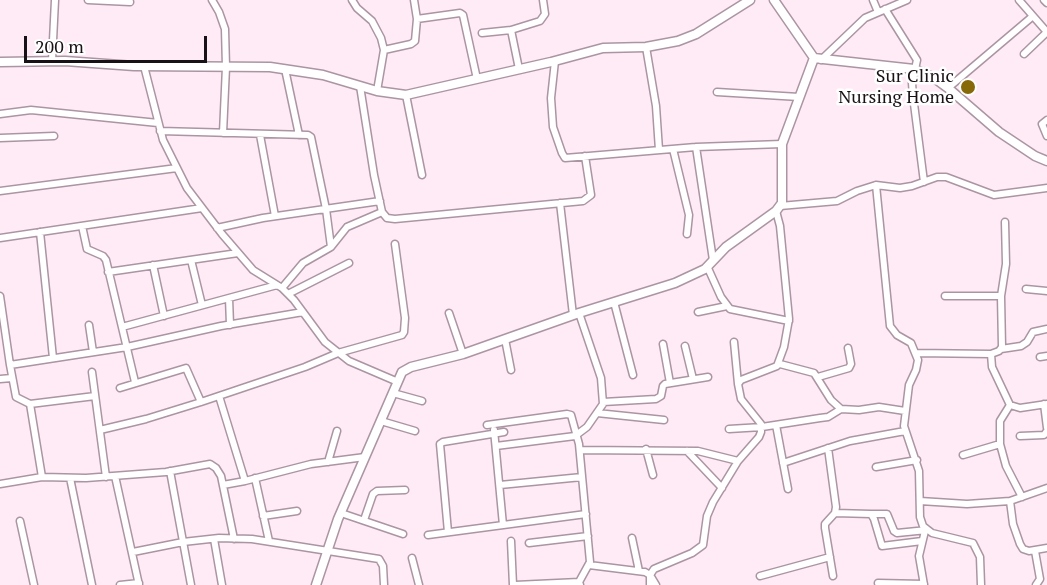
<!DOCTYPE html>
<style>
body{margin:0}
#map{position:relative;width:1047px;height:585px;overflow:hidden;background:#feebf6;font-family:"PT Serif",serif}
canvas{display:block}
.scale{position:absolute;left:24px;top:36px;width:183px;height:27px;box-sizing:border-box;border:3px solid #181115;border-top:0;padding-left:8px;font-size:18px;line-height:21px;white-space:nowrap;color:#181115;-webkit-text-stroke:4px #fff;paint-order:stroke}
</style>
<div id="map">
<canvas width="1047" height="585"></canvas>
<div class="scale">200 m</div>
</div>
<script>
const ctx = document.querySelector('canvas').getContext('2d');
ctx.lineJoin = 'round';
const shape = rows => new Path2D(rows.map(r => 'M' + r).join(''));
function stroke(path, color, width, dash) { ctx.strokeStyle = color; ctx.lineWidth = width; ctx.lineCap = dash ? 'butt' : 'round'; ctx.setLineDash(dash || []); ctx.stroke(path); }
function drawText(font, color, halo, rows, align = 'center') {
  ctx.font = font + ' "PT Serif",serif'; ctx.lineWidth = 5; ctx.setLineDash([]); ctx.textBaseline = 'middle'; ctx.strokeStyle = halo; ctx.fillStyle = color; for (const [text, x, y, turn = 0] of rows) {
    ctx.save(); ctx.translate(x, y); ctx.rotate((+turn || 0) * Math.PI / 180); ctx.textAlign = isNaN(turn) ? turn : align; if (halo) ctx.strokeText(text, 0, 0); ctx.fillText(text, 0, 0); ctx.restore();
  }
}
const street = shape([
 [88,0,130,2],
 [212,0,219,12,225,29,226,67,223,133],
 [352,0,357,8,372,21,381,38,384,50,377,91],
 [873,0,878,12],
 [1019,0,1047,32],
 [1044,0,1047,3],
 [885,9,917,60,912,83,913,96,924,182],
 [417,19,460,13,463,15,477,79],
 [511,30,519,69],
 [482,33,511,30,540,21,545,14,543,0],
 [646,47,656,106,659,150],
 [384,50,411,44,415,41,417,19,414,0],
 [1024,54,1047,32],
 [821,60,865,18,907,0],
 [52,61,55,0],
 [555,61,551,98,553,127,562,153,565,158,696,147,782,144],
 [144,66,163,140,187,188,222,234,253,270,282,288,294,300,325,342,349,361,398,382],
 [285,69,299,135],
 [360,86,374,175,382,212,387,218,395,219,583,201,591,195,585,156],
 [948,88,1033,16],
 [717,92,799,97],
 [406,95,422,175],
 [0,114,31,110,158,123],
 [1047,120,1042,124,1047,136],
 [160,131,308,135,311,137,326,209,331,247],
 [260,135,275,216],
 [0,138,54,136],
 [696,147,713,260],
 [673,149,689,215,687,234],
 [876,185,890,326,897,335,911,343,918,360,916,370,909,385,904,426,919,471,920,517,923,526,932,533,973,543,980,557,981,585],
 [0,191,177,168],
 [560,203,573,315],
 [780,206,837,201,857,191,876,185,900,188,912,186,937,177,946,177,994,195,1047,188],
 [1005,222,1006,264,1001,296,1002,347,999,351,991,354,992,367,1010,405,1020,408,1047,404],
 [82,226,87,249,103,256,106,260,135,382],
 [217,228,263,218,380,201],
 [40,232,53,358],
 [0,238,202,208],
 [191,260,202,305],
 [153,265,164,316],
 [707,266,721,297,730,309,789,321],
 [108,272,238,253],
 [282,288,303,263,331,247,347,227,382,212],
 [1026,289,1047,291],
 [288,294,349,263],
 [0,296,10,365,16,397,30,404,95,396],
 [945,296,1001,296],
 [229,298,230,325],
 [614,302,633,375],
 [698,312,727,306],
 [449,313,463,354],
 [89,325,93,352],
 [122,327,277,285],
 [505,339,511,370],
 [734,342,738,384],
 [663,344,670,383],
 [685,346,693,379],
 [1001,349,1021,346,1027,342,1033,332,1047,329],
 [917,353,991,354],
 [1040,357,1047,356],
 [780,364,814,373,831,400,841,409,859,410,879,407,905,411],
 [10,365,127,347,221,326,303,312],
 [92,372,106,477],
 [818,377,849,368,851,364,848,348],
 [0,379,12,378],
 [120,388,186,368,201,402],
 [393,393,422,401],
 [219,396,245,481],
 [603,402,656,399,661,396,663,386,665,384,708,377],
 [30,404,42,477],
 [1044,404,1047,428],
 [1010,405,1000,421,1000,444,1006,466,1022,497],
 [597,413,664,420],
 [381,421,415,431],
 [487,425,567,414,571,415,579,444,590,562,579,582,580,585],
 [776,425,788,489],
 [729,429,762,427,820,418,828,417,841,409],
 [100,430,146,419,201,402,305,367,338,353,402,335,404,332,405,318,395,244],
 [494,430,503,525],
 [1020,436,1044,435,1047,431],
 [496,446,575,436,587,427,603,404,601,378,579,313],
 [828,448,836,507,835,513,825,524,825,528,833,576],
 [646,449,653,475],
 [580,450,698,451,738,461],
 [687,451,722,488],
 [963,455,1000,444],
 [328,462,337,431],
 [783,463,850,441,905,431],
 [876,467,917,460],
 [170,471,191,585],
 [115,476,139,585],
 [70,478,92,585],
 [255,478,269,541],
 [0,484,42,477,86,478,166,472,210,464,216,468,221,476,234,539],
 [223,485,245,481,311,464,365,457],
 [500,485,582,477],
 [920,501,967,504,1010,501,1047,488],
 [1010,501,1013,524,1020,544,1023,549,1029,551,1047,548],
 [341,513,403,534],
 [835,513,871,514,874,519,882,546,922,541],
 [871,514,887,514,894,531,897,533,927,530],
 [263,516,297,511],
 [364,520,373,494,377,491,405,490],
 [20,521,34,585],
 [448,532,440,444,443,442,504,432],
 [428,535,586,514],
 [632,538,639,571],
 [214,539,222,585],
 [511,541,513,585],
 [529,543,588,536],
 [1035,551,1040,579,1036,585],
 [133,552,183,542,219,538,252,539,379,559,383,566,384,585],
 [412,558,419,585],
 [589,565,645,572,650,575,656,585],
 [760,576,830,557],
 [878,583,924,584],
 [120,585,139,583],
 [515,585,579,582],
 [650,585,650,575,654,569,692,553,703,545,707,516,713,502,738,461,759,437,761,432,761,424,741,399,738,384,741,380,777,366,784,347,789,319,780,226,776,211],
 [924,585,919,556,925,531]
]);
const secondary = shape([
 [774,0,814,58,914,69,933,77,948,88,999,132,1035,156,1047,161],
 [0,62,65,61,134,66,270,67,323,75,377,91,406,95,551,62,603,48,646,47,678,41,696,34,750,0],
 [316,585,338,519,402,372,411,367,463,354,579,313,675,283,705,269,726,247,776,211,782,203,782,144,814,58]
]);
const markers = [
 [968,87,8,"#886907"]
];
const poiNames = [
 ["Sur Clinic",954,77],
 ["Nursing Home",954,98]
];
stroke(street, '#ab95a2', 9);
stroke(secondary, '#ab95a2', 11);
stroke(street, '#fff', 6);
stroke(secondary, '#fff', 8);
for (const [x, y, r, color] of markers) { const dot = new Path2D(); dot.arc(x, y, r, 0, 2 * Math.PI); ctx.fillStyle = color; ctx.fill(dot); stroke(dot, '#fff', 2); }
drawText('18px', '#181115', '#fff', poiNames, 'right');
</script>
